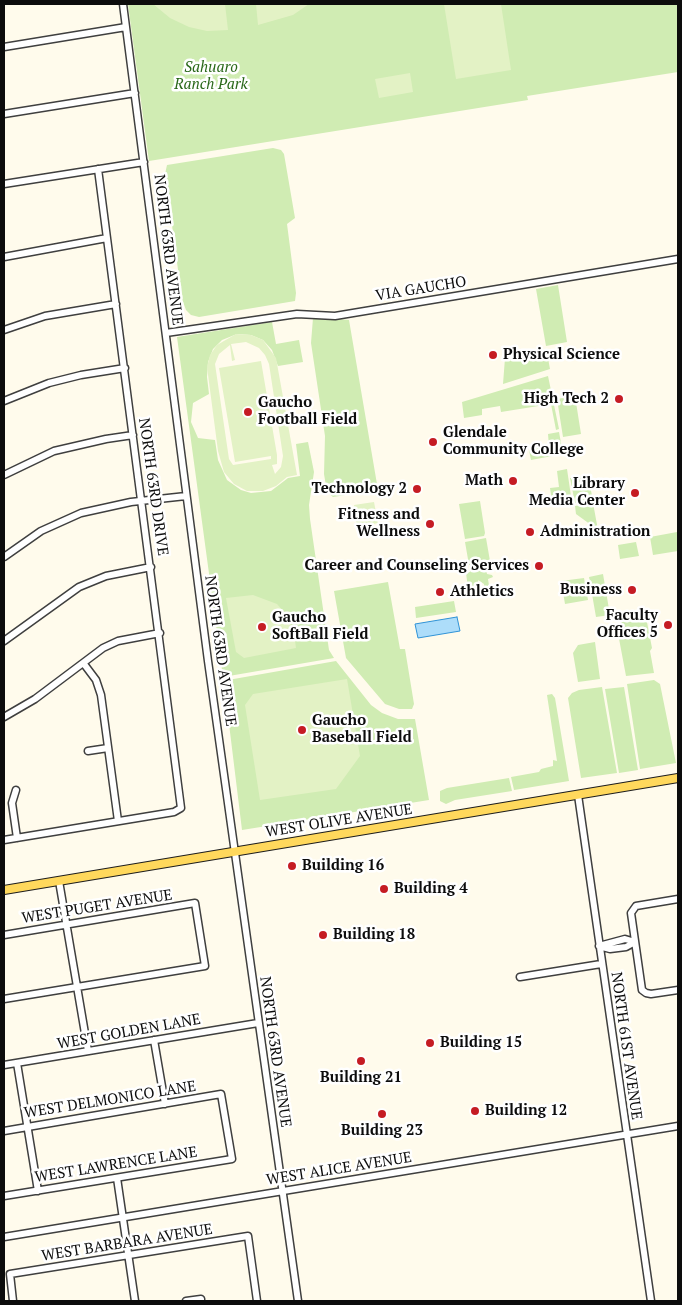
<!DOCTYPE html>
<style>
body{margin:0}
#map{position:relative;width:682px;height:1305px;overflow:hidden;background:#fffbec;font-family:"PT Serif",serif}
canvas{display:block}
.frame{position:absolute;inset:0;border:5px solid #0c0c0c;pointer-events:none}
</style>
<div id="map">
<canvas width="682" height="1305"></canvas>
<div class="frame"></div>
</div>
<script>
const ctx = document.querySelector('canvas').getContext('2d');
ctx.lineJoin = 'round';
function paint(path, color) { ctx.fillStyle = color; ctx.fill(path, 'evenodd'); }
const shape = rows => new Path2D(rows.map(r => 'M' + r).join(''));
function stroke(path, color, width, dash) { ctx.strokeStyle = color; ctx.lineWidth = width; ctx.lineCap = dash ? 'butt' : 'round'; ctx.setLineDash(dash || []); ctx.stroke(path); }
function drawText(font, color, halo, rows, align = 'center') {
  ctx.font = font + ' "PT Serif",serif'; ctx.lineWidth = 5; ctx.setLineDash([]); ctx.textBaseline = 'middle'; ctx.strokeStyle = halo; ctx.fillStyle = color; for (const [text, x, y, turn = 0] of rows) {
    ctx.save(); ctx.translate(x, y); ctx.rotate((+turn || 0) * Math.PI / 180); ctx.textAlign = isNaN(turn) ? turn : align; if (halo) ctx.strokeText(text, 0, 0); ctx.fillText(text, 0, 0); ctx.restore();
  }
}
const green = shape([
 [128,4,678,4,678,72,527,96,528,100,149,161],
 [273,148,281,150,284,154,295,218,287,224,296,293,295,301,199,317,191,315,186,310,182,299,165,174,167,165],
 [558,285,567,342,546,346,536,289],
 [315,317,349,320,378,490,333,497,327,492,324,474,325,436,311,343,313,318],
 [272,322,276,344,299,340,303,362,278,366,272,350,263,340,251,335,237,334,222,340,213,349,208,362,207,377,209,394,193,403,191,422,198,438,215,440,218,460,227,480,241,490,251,493,271,491,288,478,300,476,296,444,308,442,314,472,309,505,310,519,329,650,334,658,223,677,177,337],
 [541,353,547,353,550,369,503,384,505,358,541,357],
 [548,376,559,429,556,430,551,404,501,412,500,406,482,409,482,415,464,418,462,402],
 [575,396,581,434,563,437,557,399],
 [559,432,563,454,531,460,529,450,549,446,548,434],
 [567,469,572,503,553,507,550,488,559,487,557,471],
 [588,475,593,501,575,503,570,478],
 [480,501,485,533,484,536,465,539,459,504],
 [593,503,598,530,576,514,575,506],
 [677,532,678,551,653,555,650,537],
 [486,538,490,561,469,565,465,542],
 [636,542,639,556,620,559,618,545],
 [485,564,487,574,492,575,493,577,488,579,490,592,485,593,484,584,478,580,479,595,477,594,473,589,468,588,466,573,470,572,470,567],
 [603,574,610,615,596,617,589,577],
 [584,578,588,600,565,604,561,581],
 [388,582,400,649,405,649,414,704,412,709,399,709,385,704,346,658,334,591],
 [454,601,456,612,416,618,415,607],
 [646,617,652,648,650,651,654,673,626,676,617,628,622,628,621,621],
 [595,642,600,679,578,682,573,653,578,645],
 [336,661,371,705,382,713,398,719,415,719,429,800,242,830,224,683,228,680],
 [654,680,660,684,676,763,640,769,627,684],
 [602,687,617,773,581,778,568,698,572,693,579,690],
 [624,687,638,770,619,773,605,689],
 [552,694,555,698,569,781,514,790,511,777,539,772,541,769,553,766,553,760,557,761,547,695],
 [509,778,512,791,455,800,446,804,440,801,440,791,447,788]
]);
const pitch = shape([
 [153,4,225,4,228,30,207,31,189,27,170,18],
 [256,4,309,4,293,15,258,25],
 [444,4,501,4,511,70,456,79],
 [410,73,413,92,379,98,375,79],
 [236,334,251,335,263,340,276,358,297,475,287,477,276,486,263,491,247,491,234,484,224,472,218,451,207,367,210,355,217,345],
 [246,342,259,348,265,355,269,364,283,456,281,467,275,474,272,465,277,464,277,455,261,361,219,368,235,462,271,456,271,459,233,465,229,459,215,364,219,354,230,345,232,361,235,360,231,344],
 [374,502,378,523,357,527,354,505],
 [253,595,277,604,285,613,294,633,296,648,244,658,236,652,226,598],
 [347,679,360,756,336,789,260,800,245,705,253,694]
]);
const water = shape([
 [457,617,460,631,418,638,415,624,457,617]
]);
const minor = shape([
 [123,4,208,661,298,1301],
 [4,47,126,27],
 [4,114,135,93],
 [4,184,144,162],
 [4,257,107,238],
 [4,330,45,316,116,304],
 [166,333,297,314,335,316,353,313,678,259],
 [4,401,49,383,81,375,125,368],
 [4,475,54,451,106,439,133,435],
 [4,557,41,531,81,513,131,502,186,496],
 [4,641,79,587,106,576,151,567],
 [84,664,96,680,101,695,118,821],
 [4,717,35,699,103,648,118,641,160,633],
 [88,751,108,748],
 [16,790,12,803,17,838],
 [578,795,651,1301],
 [4,840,174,812,181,808,98,169],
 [59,881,88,1051],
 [678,899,636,906,631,913,642,990,646,993,651,994,678,990],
 [4,935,195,903,205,966,4,999],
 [599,946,610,949,626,947,635,942],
 [599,946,625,939,635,942],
 [520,977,601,964],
 [154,1040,165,1104],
 [17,1063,38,1191],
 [4,1065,258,1023],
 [4,1131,221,1094,232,1159,4,1196],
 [117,1178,135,1301],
 [4,1237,678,1126],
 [13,1301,10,1274,248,1236,257,1301],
 [186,1301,201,1299,201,1301]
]);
const major = shape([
 [4,890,678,778]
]);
const markers = [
 [493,355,5,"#c51c23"],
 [619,399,5,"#c51c23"],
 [248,412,5,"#c51c23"],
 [433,442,5,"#c51c23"],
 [513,481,5,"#c51c23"],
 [417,489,5,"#c51c23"],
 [635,493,5,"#c51c23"],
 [430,524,5,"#c51c23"],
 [530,532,5,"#c51c23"],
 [539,566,5,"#c51c23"],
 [632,590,5,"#c51c23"],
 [440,592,5,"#c51c23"],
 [668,625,5,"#c51c23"],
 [262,627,5,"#c51c23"],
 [302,730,5,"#c51c23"],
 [292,866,5,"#c51c23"],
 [384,889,5,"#c51c23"],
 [323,935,5,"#c51c23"],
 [430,1043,5,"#c51c23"],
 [361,1061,5,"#c51c23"],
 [475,1111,5,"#c51c23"],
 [382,1114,5,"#c51c23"]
];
const parkNames = [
 ["Sahuaro",211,68],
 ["Ranch Park",211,85]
];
const streetNames = [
 ["NORTH 63RD AVENUE",168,250,83],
 ["VIA GAUCHO",421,289,-9],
 ["NORTH 63RD DRIVE",153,487,82],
 ["NORTH 63RD AVENUE",220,651,82],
 ["WEST OLIVE AVENUE",339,821,-9],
 ["WEST PUGET AVENUE",97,907,-9],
 ["WEST GOLDEN LANE",129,1032,-10],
 ["NORTH 61ST AVENUE",626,1046,82],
 ["NORTH 63RD AVENUE",275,1052,82],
 ["WEST DELMONICO LANE",110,1100,-9],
 ["WEST LAWRENCE LANE",116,1165,-9],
 ["WEST ALICE AVENUE",339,1169,-9],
 ["WEST BARBARA AVENUE",127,1243,-9]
];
const poiNames = [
 ["Physical Science",503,355],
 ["High Tech 2",609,399,"right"],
 ["Gaucho",258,403],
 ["Football Field",258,420],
 ["Glendale",443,433],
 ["Community College",443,450],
 ["Math",503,481,"right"],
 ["Library",625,484,"right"],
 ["Media Center",625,501,"right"],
 ["Technology 2",407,489,"right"],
 ["Fitness and",420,515,"right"],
 ["Wellness",420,532,"right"],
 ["Administration",540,532],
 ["Career and Counseling Services",529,566,"right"],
 ["Business",622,590,"right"],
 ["Athletics",450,592],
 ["Faculty",658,616,"right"],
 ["Offices 5",658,633,"right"],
 ["Gaucho",272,618],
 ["SoftBall Field",272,635],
 ["Gaucho",312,721],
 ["Baseball Field",312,738],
 ["Building 16",302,866],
 ["Building 4",394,889],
 ["Building 18",333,935],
 ["Building 15",440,1043],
 ["Building 21",361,1078,"center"],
 ["Building 12",485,1111],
 ["Building 23",382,1131,"center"]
];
paint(green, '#d0ecb3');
paint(pitch, '#e3f2c5');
paint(water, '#adddfa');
stroke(water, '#2f92d6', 1);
stroke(minor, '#3f3f3f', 9);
stroke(major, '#1d1d1d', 10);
stroke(minor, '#fff', 6);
stroke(major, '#ffd85c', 8);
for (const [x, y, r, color] of markers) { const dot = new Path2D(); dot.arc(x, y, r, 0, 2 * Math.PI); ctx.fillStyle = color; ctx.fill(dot); stroke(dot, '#fff', 2); }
drawText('italic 15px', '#296819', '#fff', parkNames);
drawText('15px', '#0c0c0c', '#fff', streetNames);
drawText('bold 15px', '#0c0c0c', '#fff', poiNames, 'left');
</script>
